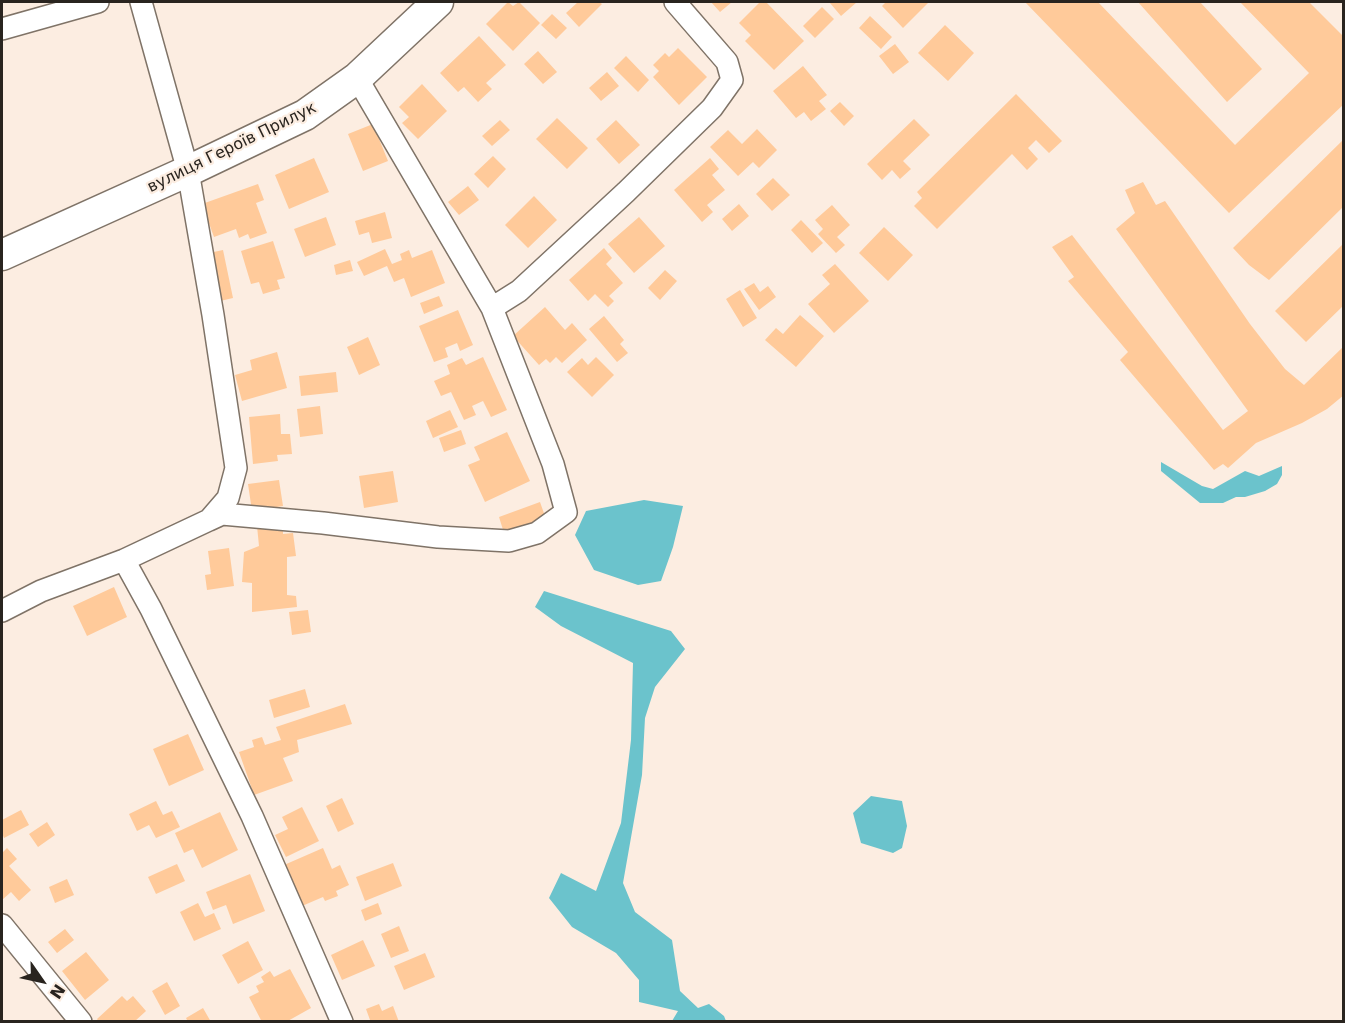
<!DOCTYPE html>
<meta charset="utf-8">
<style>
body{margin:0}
#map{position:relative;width:1345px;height:1023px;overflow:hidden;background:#fcede1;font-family:"DejaVu Sans",sans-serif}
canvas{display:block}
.frame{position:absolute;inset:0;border:3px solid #29241f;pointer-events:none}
.north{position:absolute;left:12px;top:951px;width:60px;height:60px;-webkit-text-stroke:4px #fcede1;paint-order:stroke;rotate:124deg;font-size:16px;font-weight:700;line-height:24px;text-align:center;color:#29241f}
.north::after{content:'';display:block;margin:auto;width:21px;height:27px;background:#29241f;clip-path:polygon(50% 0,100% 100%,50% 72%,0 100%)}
</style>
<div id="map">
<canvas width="1345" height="1023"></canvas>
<div class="frame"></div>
<div class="north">N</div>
</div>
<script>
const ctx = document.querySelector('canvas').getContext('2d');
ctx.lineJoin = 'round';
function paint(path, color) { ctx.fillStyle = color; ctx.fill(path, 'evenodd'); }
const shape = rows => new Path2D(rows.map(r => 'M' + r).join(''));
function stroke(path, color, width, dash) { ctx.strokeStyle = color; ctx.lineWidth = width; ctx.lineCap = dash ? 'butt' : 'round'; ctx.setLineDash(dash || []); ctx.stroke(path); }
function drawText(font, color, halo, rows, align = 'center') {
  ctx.font = font + ' "DejaVu Sans",sans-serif'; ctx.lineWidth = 4.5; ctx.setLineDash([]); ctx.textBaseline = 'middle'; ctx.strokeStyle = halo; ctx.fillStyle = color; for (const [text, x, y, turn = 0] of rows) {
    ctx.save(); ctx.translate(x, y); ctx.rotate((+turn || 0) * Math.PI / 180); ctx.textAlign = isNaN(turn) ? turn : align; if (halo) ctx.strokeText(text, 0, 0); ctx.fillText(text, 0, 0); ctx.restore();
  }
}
const water = shape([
 [1161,462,1202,486,1213,489,1245,471,1259,476,1282,466,1282,475,1277,484,1265,491,1245,497,1236,497,1223,503,1200,503,1161,471],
 [644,500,683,506,673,547,661,581,638,585,594,570,575,535,586,511],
 [544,591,671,631,685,649,655,687,645,718,642,775,623,883,635,912,672,940,680,991,698,1008,709,1004,724,1016,726,1021,672,1021,678,1011,639,1002,639,980,616,953,572,927,549,898,561,873,596,891,621,823,631,740,633,663,561,626,535,607],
 [871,796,902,801,907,826,902,848,893,853,861,843,853,813]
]);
const building = shape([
 [508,2,513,6,519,2,540,23,513,51,486,24],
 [578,2,599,2,602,4,579,27,566,13],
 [711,2,732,2,720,12],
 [760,2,766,2,804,41,774,70,745,41,751,35,739,23],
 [832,2,857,2,841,16,830,3],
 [886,2,929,2,903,28,882,6],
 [1025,2,1098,2,1235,145,1309,73,1240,2,1309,2,1344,37,1344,104,1229,213],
 [1138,2,1200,2,1262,69,1227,102],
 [822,7,834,19,815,38,803,26],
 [552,14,567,28,556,39,541,25],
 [870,16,892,37,881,49,859,28],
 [945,25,974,53,948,81,918,53],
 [479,36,506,65,486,83,492,89,478,102,464,87,458,92,440,73],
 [895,44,909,62,893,74,879,56],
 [678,48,707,77,679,105,653,77,659,71,653,65,665,53,669,57],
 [538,51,557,72,543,84,524,64],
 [626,56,649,80,638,92,614,68],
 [803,66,827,95,819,101,826,109,811,121,804,112,796,118,773,91],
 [607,72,619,86,601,101,589,88],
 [422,84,447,111,418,139,402,123,409,117,399,107],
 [1016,94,1062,141,1049,153,1036,140,1028,148,1038,159,1027,170,1012,154,937,229,914,206,922,198,917,192],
 [840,102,854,116,844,126,830,111],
 [557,118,588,148,567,169,536,139],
 [914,119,930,135,903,161,911,169,900,179,892,170,882,180,867,164],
 [500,120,510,130,492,146,482,136],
 [616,120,640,145,619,164,596,139],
 [373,124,388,161,363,171,348,134],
 [757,129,777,150,759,168,753,162,738,176,710,147,728,130,742,144],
 [1344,139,1344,206,1269,280,1249,265,1233,248],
 [493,156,506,169,488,188,474,174],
 [314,158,329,192,289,209,275,175],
 [710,158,719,169,712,175,725,190,707,205,713,212,702,222,674,190],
 [773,178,790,195,772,211,756,194],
 [1143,182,1156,205,1165,201,1250,324,1285,369,1304,385,1344,346,1344,395,1327,409,1302,423,1256,443,1228,468,1223,464,1214,470,1120,360,1128,352,1068,281,1074,277,1052,247,1072,235,1223,430,1248,411,1116,229,1135,213,1125,190],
 [258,184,264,200,256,203,267,233,250,239,248,234,239,238,236,229,214,237,202,204],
 [468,186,479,200,459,215,448,202],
 [534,196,557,220,528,248,505,225],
 [739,204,749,216,732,231,722,219],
 [832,205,850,225,837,237,845,245,836,253,818,234,823,229,815,220],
 [385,212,392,238,372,243,369,232,359,235,355,221],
 [326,217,336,245,305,257,294,229],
 [639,217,665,246,634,273,608,244],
 [801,220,823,243,812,253,791,230],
 [884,227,913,255,888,281,859,253],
 [273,241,285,278,277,280,280,289,263,294,259,282,251,284,241,251],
 [1344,243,1344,305,1306,342,1275,311],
 [604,248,612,258,606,264,623,283,609,296,614,301,608,307,595,294,588,301,569,280],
 [385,249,392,264,402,260,400,254,409,250,412,258,432,250,445,283,411,297,404,278,394,282,387,266,364,276,357,262],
 [223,250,233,298,220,301,209,253],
 [350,260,353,271,336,275,334,265],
 [835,264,869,301,834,333,808,304,830,284,822,275],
 [665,270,677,281,660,300,648,288],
 [754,283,760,292,768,286,776,297,759,310,744,289],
 [740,290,757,318,743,327,726,299],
 [439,296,443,306,424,314,420,303],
 [545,307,565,330,572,323,587,340,562,363,556,357,550,363,546,359,539,365,513,336],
 [458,310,473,345,460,351,457,343,445,348,448,357,434,362,419,326],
 [800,315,824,336,796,367,765,340,776,328,783,334],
 [604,316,624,340,620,344,628,353,617,362,589,329],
 [368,337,380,365,359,375,347,347],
 [277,352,287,388,242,401,235,375,252,370,250,360],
 [483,357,507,410,491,417,483,401,472,406,476,415,464,420,451,392,441,396,434,381,450,374,447,365,462,358,466,365],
 [596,357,614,375,592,397,567,372,582,358,588,365],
 [336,372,338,392,301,396,299,376],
 [320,406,323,434,300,437,297,409],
 [450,410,458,427,433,438,426,421],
 [280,414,281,434,290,434,292,454,277,455,278,461,253,464,249,417],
 [461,430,466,444,444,452,439,438],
 [507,432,530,481,485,502,468,465,480,460,474,447],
 [393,471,398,502,364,508,359,476],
 [279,480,283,506,252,511,248,484],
 [540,502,546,519,504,533,499,517],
 [283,525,283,534,293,533,296,556,287,557,287,595,296,596,297,607,252,612,252,583,242,582,244,552,259,546,257,526],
 [229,548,234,586,207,590,205,575,211,574,208,551],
 [114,587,127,617,87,636,73,606],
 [308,610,311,632,292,635,289,612],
 [305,689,310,707,274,718,269,700],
 [345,704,352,724,297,740,299,752,283,758,293,781,254,795,239,752,254,747,252,740,262,737,265,745,281,740,276,727],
 [188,734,204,770,169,786,153,749],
 [342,798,354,824,338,832,326,806],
 [156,801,163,815,172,811,180,827,156,838,149,825,137,831,129,814],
 [302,807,319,841,286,857,275,835,288,829,282,817],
 [21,810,29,825,4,838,2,833,2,820],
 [220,812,238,850,202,868,193,849,184,853,175,833],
 [47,822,55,835,38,847,29,834],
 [7,848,17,859,9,866,31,890,19,901,11,892,2,900,2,853],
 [323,848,332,869,340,865,349,885,336,891,338,896,325,901,323,897,302,906,284,865],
 [393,863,402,886,365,901,356,877],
 [177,864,185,881,156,894,148,877],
 [250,874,265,911,233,924,226,905,213,910,206,892],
 [67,879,74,895,55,903,49,887],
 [198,903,205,917,214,913,221,929,194,941,180,912],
 [378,903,382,914,365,921,361,910],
 [399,926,409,951,391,958,381,934],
 [65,929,74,940,57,953,48,942],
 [363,940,375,966,342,980,331,955],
 [248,941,263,970,238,984,222,955],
 [86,952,109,980,85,1000,62,971],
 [425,953,435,977,404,990,394,966],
 [290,969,311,1008,286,1022,262,1022,249,997,259,992,256,986,264,982,261,977,270,971,274,977],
 [167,982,180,1006,165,1015,152,991],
 [122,996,127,1001,133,996,146,1011,134,1022,99,1022,97,1019],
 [379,1004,382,1011,393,1006,399,1022,365,1022,370,1020,366,1009],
 [203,1008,211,1022,188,1022,186,1018]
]);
const minor = shape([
 [2,29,98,2],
 [492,308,519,291,626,192,712,108,732,80,727,62,675,2],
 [209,520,222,514,323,523,438,537,509,541,537,533,566,512,553,464,492,308,357,78],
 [124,560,151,609,252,816,342,1022],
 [2,611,41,591,124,560,209,520,228,498,236,468,213,315,188,171,141,2],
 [2,925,81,1022]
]);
const secondary = shape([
 [2,255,188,171,305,115,357,78,438,2]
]);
const streetNames = [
 ["вулиця Героїв Прилук",232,148,-26]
];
paint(water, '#6bc3cc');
paint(building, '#ffca9a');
stroke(minor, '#7f7367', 24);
stroke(secondary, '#7f7367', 33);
stroke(minor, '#fff', 21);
stroke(secondary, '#fff', 30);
drawText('16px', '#29241f', '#fcede1', streetNames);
</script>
